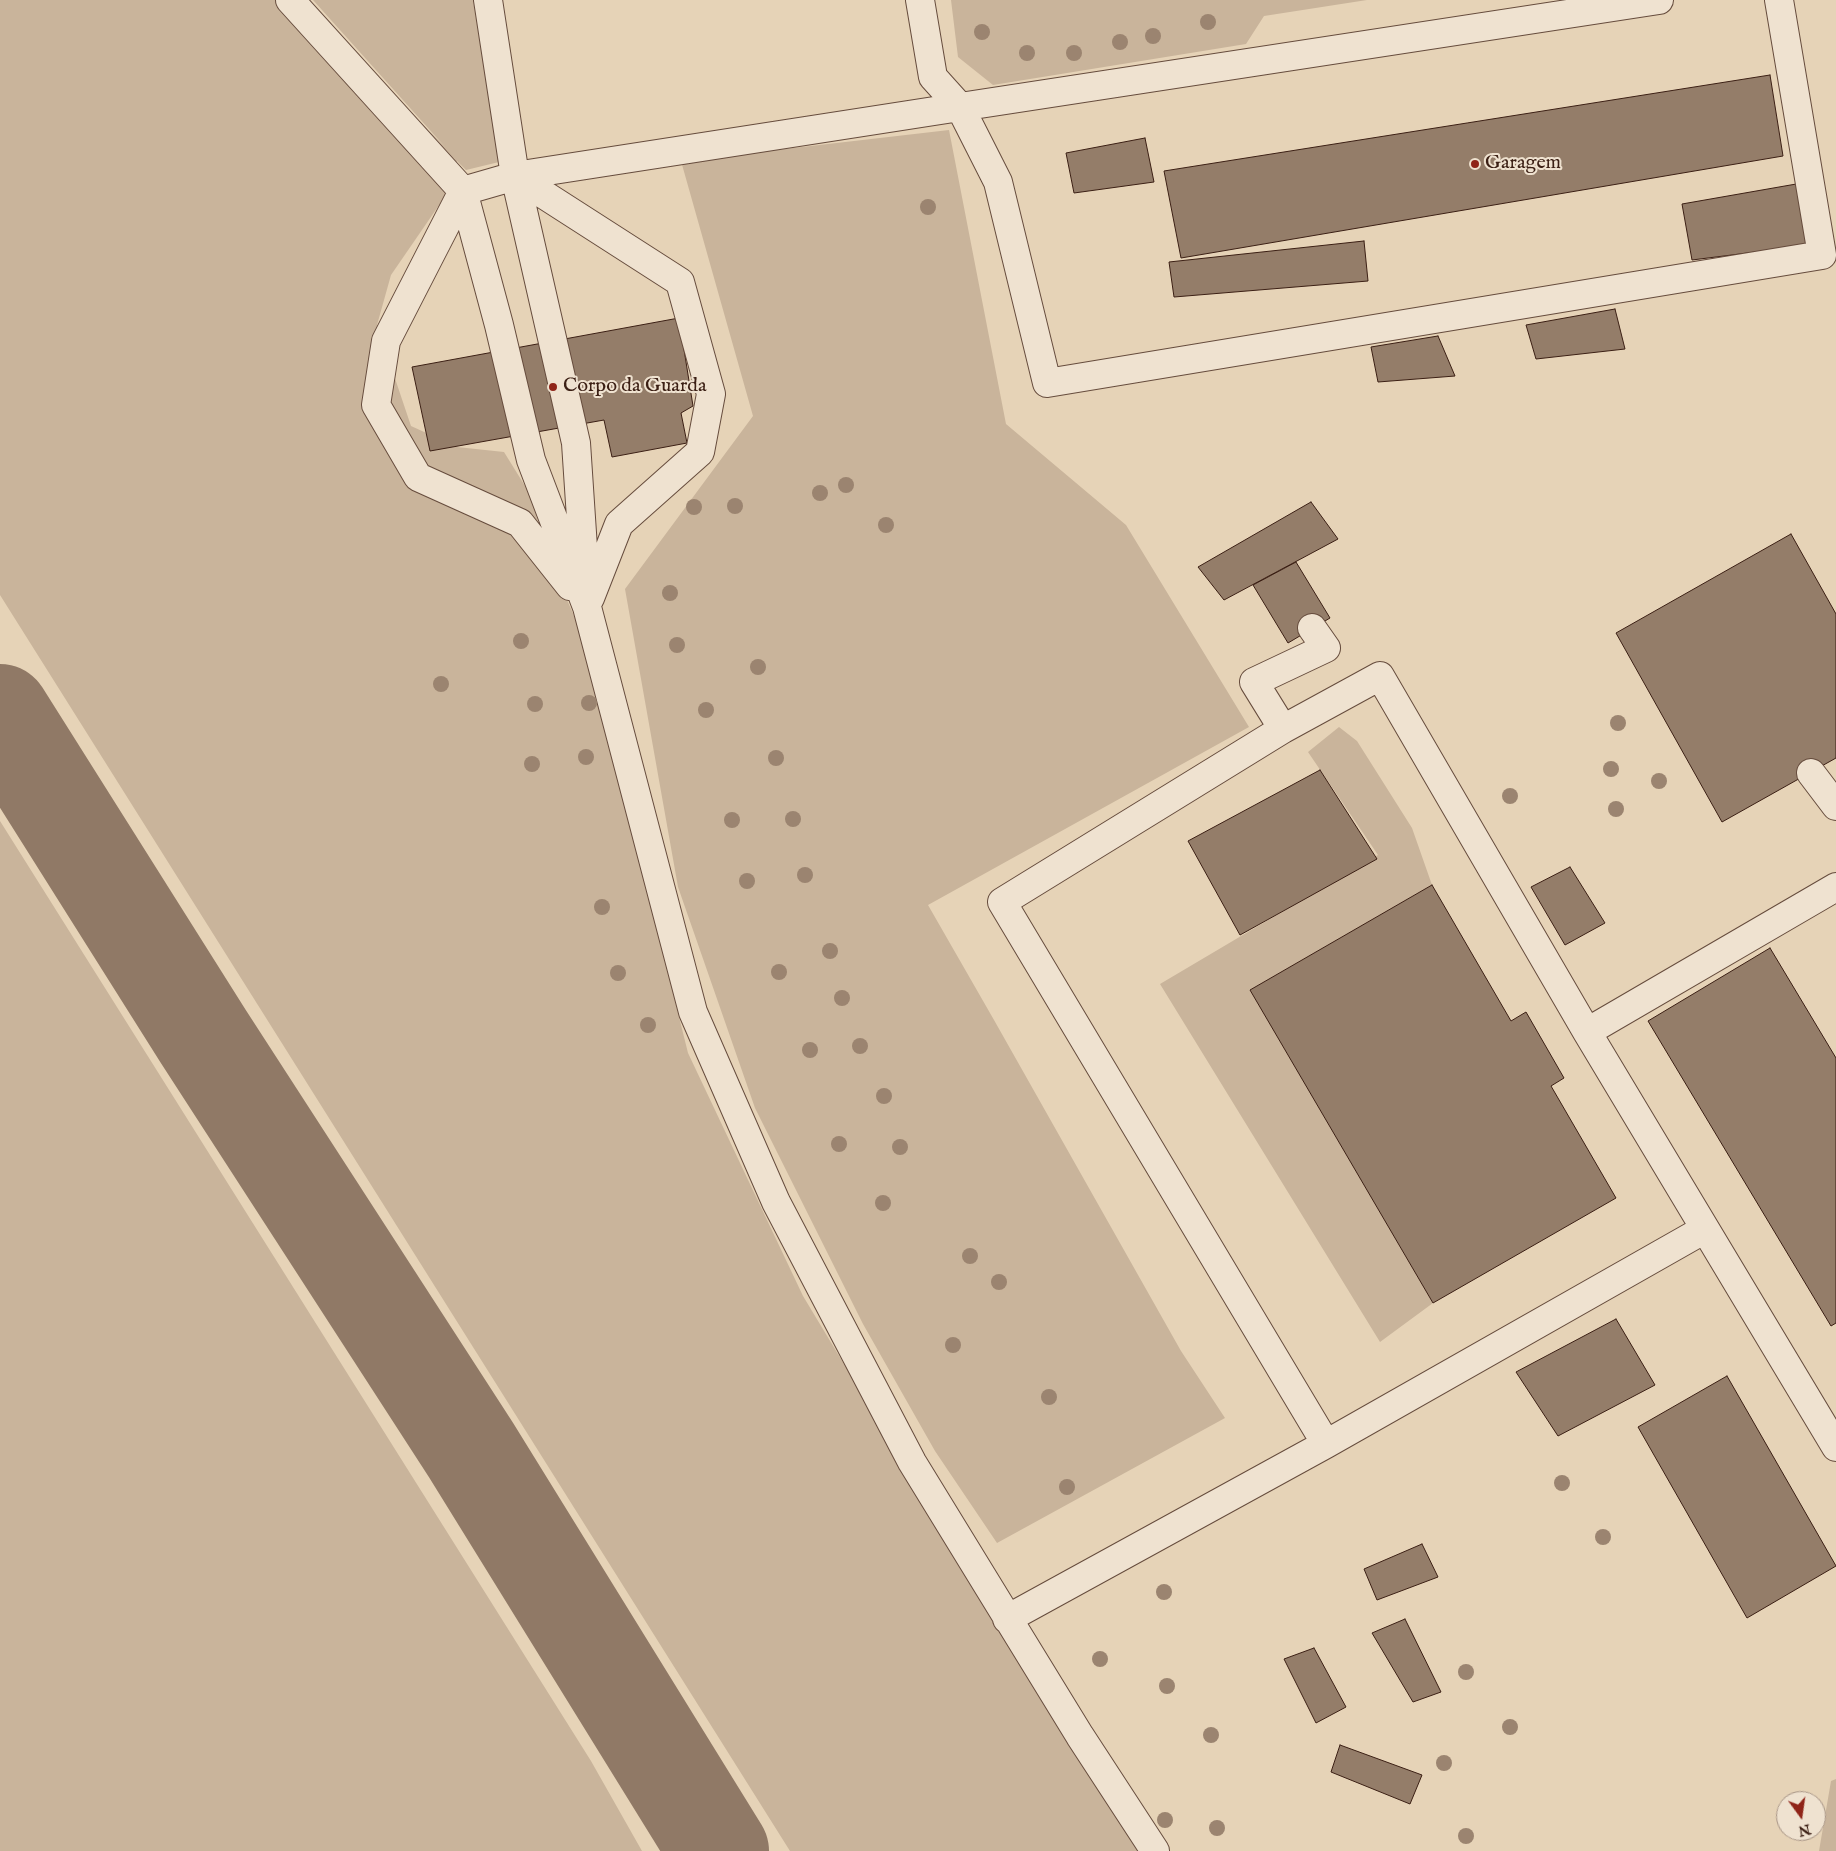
<!DOCTYPE html>
<style>
body{margin:0}
#map{position:relative;width:1836px;height:1851px;overflow:hidden;background:#e6d3b7;font-family:"IM FELL English",serif}
canvas{display:block}
.north{position:absolute;left:1776px;top:1791px;width:50px;height:50px;box-sizing:border-box;background:#efe2d0;border:1px solid #a79485;border-radius:50%;rotate:166deg;font-size:14px;font-weight:700;line-height:20px;text-align:center;color:#3b1f14}
.north::after{content:'';display:block;margin:auto;width:18px;height:22px;background:#8f2418;clip-path:polygon(50% 0,100% 100%,50% 72%,0 100%)}
</style>
<div id="map">
<canvas width="1836" height="1851"></canvas>
<div class="north">N</div>
</div>
<script>
const ctx = document.querySelector('canvas').getContext('2d');
ctx.lineJoin = 'round';
function paint(path, color) { ctx.fillStyle = color; ctx.fill(path, 'evenodd'); }
const shape = rows => new Path2D(rows.map(r => 'M' + r).join(''));
function stroke(path, color, width, dash) { ctx.strokeStyle = color; ctx.lineWidth = width; ctx.lineCap = dash ? 'butt' : 'round'; ctx.setLineDash(dash || []); ctx.stroke(path); }
function drawText(font, color, halo, rows, align = 'center') {
  ctx.font = font + ' "IM FELL English",serif'; ctx.lineWidth = 4; ctx.setLineDash([]); ctx.textBaseline = 'middle'; ctx.strokeStyle = halo; ctx.fillStyle = color; for (const [text, x, y, turn = 0] of rows) {
    ctx.save(); ctx.translate(x, y); ctx.rotate((+turn || 0) * Math.PI / 180); ctx.textAlign = isNaN(turn) ? turn : align; if (halo) ctx.strokeText(text, 0, 0); ctx.fillText(text, 0, 0); ctx.restore();
  }
}
const green = shape([
 [0,0,301,0,446,148,313,0,473,0,499,162,466,170,457,161,446,195,391,275,377,325,411,426,457,447,504,452,530,494,549,559,586,643,688,1053,803,1296,1003,1628,1151,1851,790,1851,0,595],
 [951,0,1367,0,1264,16,1246,44,993,85,958,57],
 [949,130,1006,424,1126,525,1249,727,928,905,994,1020,1181,1351,1225,1418,997,1543,935,1451,863,1324,755,1108,678,887,625,589,753,416,681,161],
 [1339,727,1357,741,1412,828,1432,885,1250,990,1433,1303,1380,1342,1160,984,1378,855,1308,752],
 [0,821,591,1761,642,1851,0,1851],
 [1836,1779,1836,1851,1819,1851,1831,1781]
]);
const taxiway = shape([
 [0,714,203,1036,471,1450,719,1851]
]);
const building = shape([
 [1770,75,1783,156,1181,258,1164,171,1770,75],
 [1145,138,1154,182,1074,193,1066,153,1145,138],
 [1802,183,1811,245,1692,260,1682,204,1802,183],
 [1364,241,1368,281,1174,297,1169,262,1364,241],
 [1615,309,1625,349,1536,359,1526,325,1615,309],
 [679,318,693,406,681,413,687,443,612,457,604,420,430,451,412,367,679,318],
 [1438,336,1455,376,1378,382,1371,347,1438,336],
 [1311,502,1338,539,1224,600,1198,567,1311,502],
 [1791,534,1836,614,1836,758,1722,822,1616,633,1791,534],
 [1296,562,1330,618,1288,643,1253,585,1296,562],
 [1320,770,1377,859,1240,935,1188,841,1320,770],
 [1570,867,1605,923,1565,945,1531,887,1570,867],
 [1432,885,1511,1021,1526,1012,1564,1078,1551,1086,1616,1198,1433,1303,1250,990,1432,885],
 [1770,948,1836,1058,1836,1323,1831,1326,1648,1021,1770,948],
 [1616,1319,1655,1385,1558,1436,1516,1372,1616,1319],
 [1727,1376,1836,1566,1747,1618,1638,1427,1727,1376],
 [1422,1544,1438,1577,1377,1600,1364,1569,1422,1544],
 [1405,1619,1441,1692,1413,1702,1372,1633,1405,1619],
 [1314,1648,1346,1707,1316,1723,1284,1659,1314,1648],
 [1340,1745,1422,1775,1410,1804,1331,1772,1340,1745]
]);
const minor = shape([
 [290,0,463,191,515,176,960,107,998,182,1047,383,1822,255,1779,0],
 [488,0,515,176,576,443,585,578],
 [920,0,933,77,960,107,1659,0],
 [515,176,680,282,711,394,700,452,619,524,590,598],
 [463,191,499,325,531,460,587,607,693,1012,776,1202,912,1462,1080,1736,1155,1851],
 [463,191,386,341,376,405,418,477,520,523,570,586],
 [1283,729,1254,682,1326,648,1312,628],
 [1811,773,1836,806],
 [1587,1032,1836,887],
 [1326,1444,1002,902,1283,729,1380,676,1587,1032,1836,1447],
 [1007,1619,1326,1444,1705,1229]
]);
const trees = [
 [1208,22],
 [982,32],
 [1153,36],
 [1120,42],
 [1027,53],
 [1074,53],
 [928,207],
 [846,485],
 [820,493],
 [735,506],
 [694,507],
 [886,525],
 [670,593],
 [521,641],
 [677,645],
 [758,667],
 [441,684],
 [589,703],
 [535,704],
 [706,710],
 [1618,723],
 [586,757],
 [776,758],
 [532,764],
 [1611,769],
 [1659,781],
 [1510,796],
 [1616,809],
 [793,819],
 [732,820],
 [805,875],
 [747,881],
 [602,907],
 [830,951],
 [779,972],
 [618,973],
 [842,998],
 [648,1025],
 [860,1046],
 [810,1050],
 [884,1096],
 [839,1144],
 [900,1147],
 [883,1203],
 [970,1256],
 [999,1282],
 [953,1345],
 [1049,1397],
 [1562,1483],
 [1067,1487],
 [1603,1537],
 [1164,1592],
 [1100,1659],
 [1466,1672],
 [1167,1686],
 [1510,1727],
 [1211,1735],
 [1444,1763],
 [1165,1820],
 [1217,1828],
 [1466,1836]
];
const markers = [
 [1475,164,5,"#8f2418"],
 [553,387,5,"#8f2418"]
];
const poiNames = [
 ["Garagem",1485,164],
 ["Corpo da Guarda",563,387]
];
paint(green, '#c9b49b');
stroke(taxiway, '#907966', 100);
paint(building, '#947d69');
stroke(building, '#3b1f14', 1);
stroke(minor, '#664c3d', 30);
stroke(minor, '#efe2d0', 28);
ctx.fillStyle = '#9b8470';
for (const [x, y] of trees) { ctx.beginPath(); ctx.arc(x, y, 8, 0, 2 * Math.PI); ctx.fill(); }
for (const [x, y, r, color] of markers) { const dot = new Path2D(); dot.arc(x, y, r, 0, 2 * Math.PI); ctx.fillStyle = color; ctx.fill(dot); stroke(dot, '#efe2d0', 2); }
drawText('20px', '#3b1f14', '#efe2d0', poiNames, 'left');
</script>
